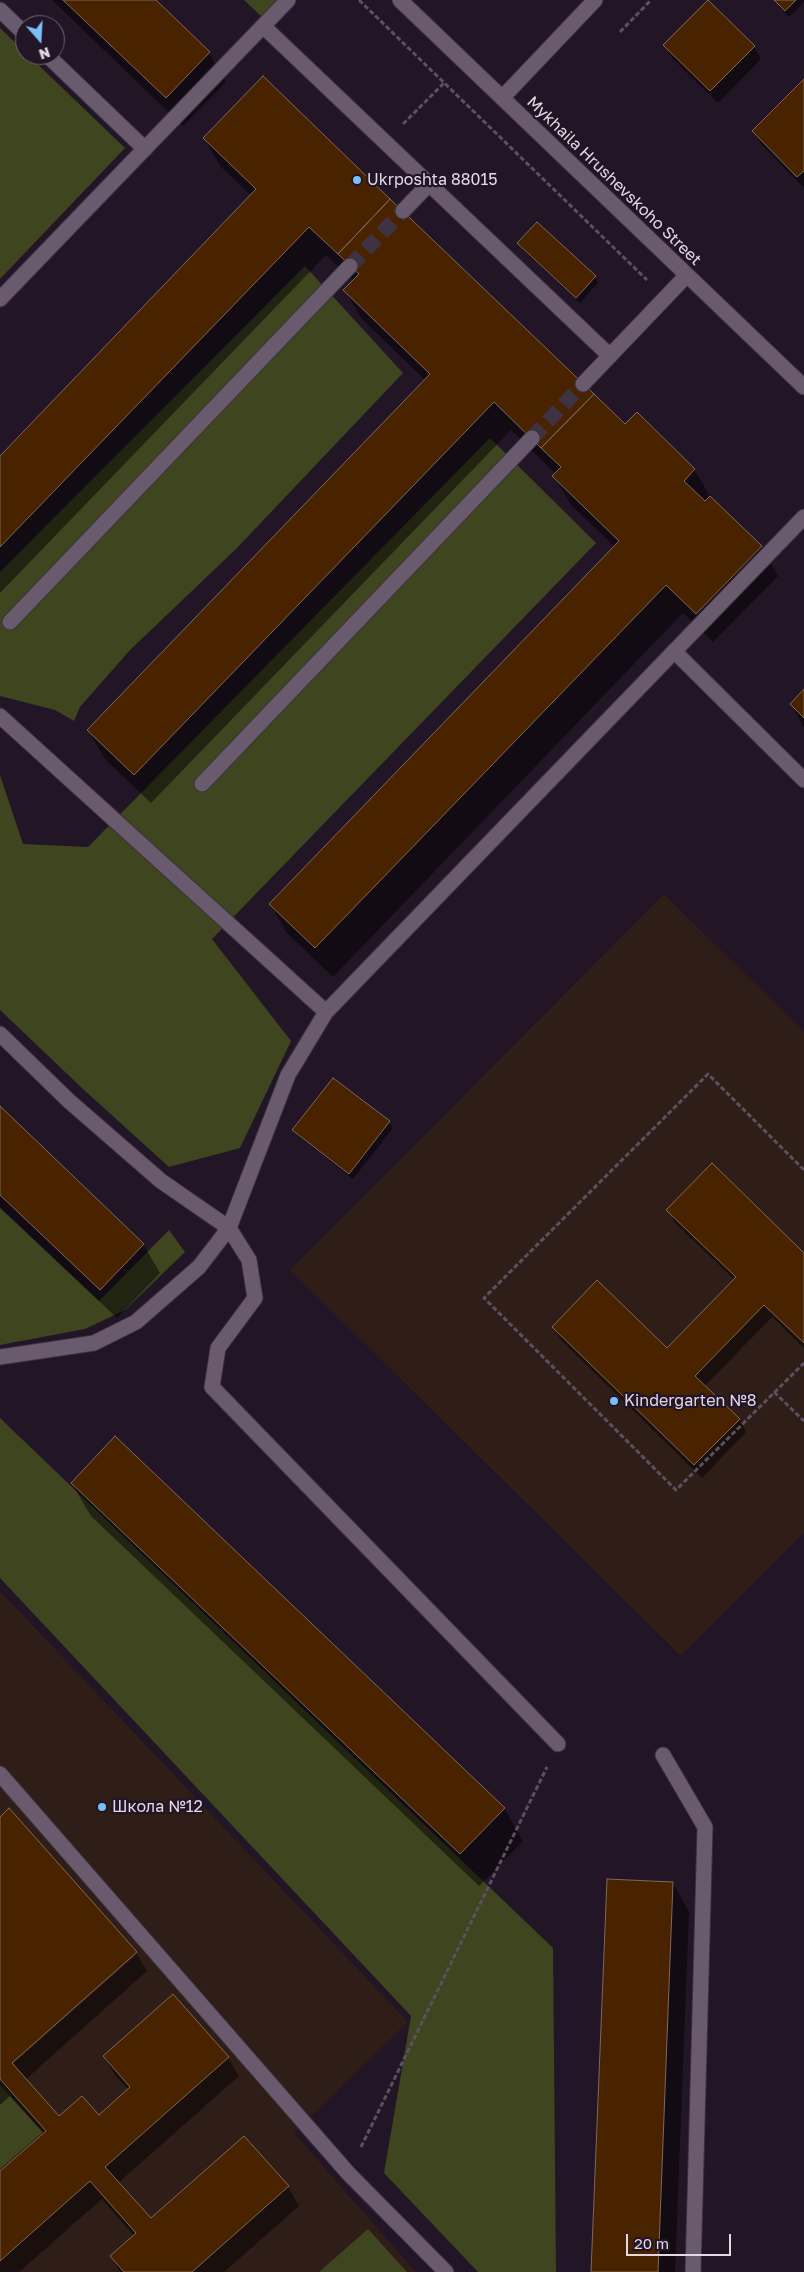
<!DOCTYPE html>
<meta charset="utf-8">
<style>
body{margin:0}
#map{position:relative;width:804px;height:2272px;overflow:hidden;background:#221526;font-family:"Golos Text",sans-serif}
canvas{display:block}
.north{position:absolute;left:15px;top:15px;width:50px;height:50px;box-sizing:border-box;background:#221526;border:1px solid #6f6372;border-radius:50%;rotate:161deg;font-size:14px;font-weight:700;line-height:20px;text-align:center;color:#e2d9e5}
.north::after{content:'';display:block;margin:auto;width:18px;height:22px;background:#7cbef9;clip-path:polygon(50% 0,100% 100%,50% 72%,0 100%)}
.scale{position:absolute;left:626px;top:2234px;width:105px;height:22px;box-sizing:border-box;border:2px solid #e2d9e5;border-top:0;padding-left:6px;font-size:15px;line-height:18px;white-space:nowrap;color:#e2d9e5;-webkit-text-stroke:4px #221526;paint-order:stroke}
</style>
<div id="map">
<canvas width="804" height="2272"></canvas>
<div class="north">N</div>
<div class="scale">20 m</div>
</div>
<script>
const ctx = document.querySelector('canvas').getContext('2d');
ctx.lineJoin = 'round';
function paint(path, color) { ctx.fillStyle = color; ctx.fill(path, 'evenodd'); }
const shape = rows => new Path2D(rows.map(r => 'M' + r).join(''));
function stroke(path, color, width, dash) { ctx.strokeStyle = color; ctx.lineWidth = width; ctx.lineCap = dash ? 'butt' : 'round'; ctx.setLineDash(dash || []); ctx.stroke(path); }
function drawText(font, color, halo, rows, align = 'center') {
  ctx.font = font + ' "Golos Text",sans-serif'; ctx.lineWidth = 4.5; ctx.setLineDash([]); ctx.textBaseline = 'middle'; ctx.strokeStyle = halo; ctx.fillStyle = color; for (const [text, x, y, turn = 0] of rows) {
    ctx.save(); ctx.translate(x, y); ctx.rotate((+turn || 0) * Math.PI / 180); ctx.textAlign = isNaN(turn) ? turn : align; if (halo) ctx.strokeText(text, 0, 0); ctx.fillText(text, 0, 0); ctx.restore();
  }
}
const education = shape([
 [664,894,804,1032,804,1533,681,1656,290,1270],
 [0,1591,408,2022,294,2133,416,2272,0,2272]
]);
const green = shape([
 [244,0,280,0,263,18],
 [0,28,25,52,25,55,28,55,125,148,0,279],
 [305,266,403,373,236,549,130,650,80,707,74,721,55,710,0,696,0,572],
 [490,438,596,543,212,939,291,1041,240,1148,169,1167,83,1089,0,1010,0,775,23,844,88,847],
 [0,1208,99,1301,169,1230,185,1252,125,1310,85,1329,0,1345],
 [0,1418,553,1948,556,2272,478,2272,384,2173,411,2016,0,1578],
 [0,2085,43,2132,0,2169],
 [368,2229,407,2272,319,2272]
]);
const shadow = shape([
 [52,0,154,0,209,53,226,82,183,126],
 [773,0,804,0,804,2,789,17],
 [665,45,754,47,761,59,718,103,672,58],
 [804,81,804,188,761,144,753,131],
 [204,138,625,426,694,469,711,498,761,547,778,576,713,642,683,613,333,977,287,933,270,904,615,547,571,505,554,476,556,474,511,430,151,803,105,759,88,730,426,381,362,319,345,291,354,281,326,255,0,593,0,457,252,196,221,167],
 [518,243,595,277,598,283,580,303,522,249],
 [804,691,804,727,791,704],
 [0,1107,143,1244,160,1273,117,1318,0,1207],
 [389,1122,393,1128,353,1179,298,1136,294,1130],
 [668,1210,804,1254,804,1348,772,1317,704,1387,739,1419,746,1432,702,1478,561,1340,553,1327,667,1350,735,1280,675,1223],
 [72,1484,504,1808,523,1841,479,1886,91,1516],
 [9,1810,136,1953,147,1971,25,2080,59,2118,99,2117,129,2090,115,2075,104,2057,228,2058,239,2076,118,2183,151,2220,244,2137,288,2187,299,2206,224,2272,120,2272,111,2256,134,2236,102,2199,19,2272,0,2272,0,2173,44,2134,10,2096,0,2105,0,1818],
 [135,1952,135,1956,8,2068,7,2067],
 [673,1883,689,1912,675,2272,593,2272]
]);
const building = shape([
 [63,0,156,0,210,52,166,98,63,0],
 [708,0,755,46,710,91,663,45,708,0],
 [774,0,796,0,785,11,774,0],
 [263,76,390,199,338,254,309,227,0,547,0,456,256,189,203,138,263,76],
 [804,79,804,171,797,177,752,131,804,79],
 [390,199,594,394,541,448,494,402,134,775,87,730,430,374,343,290,359,274,338,254,390,199],
 [537,222,596,276,576,298,517,243,537,222],
 [594,394,625,424,637,412,695,469,684,481,705,501,710,496,762,546,696,614,666,585,315,948,269,904,619,541,552,476,561,467,541,448,594,394],
 [804,689,804,718,790,704,804,689],
 [333,1078,390,1121,349,1174,292,1130,333,1078],
 [0,1106,144,1244,100,1290,0,1195,0,1106],
 [712,1163,804,1253,804,1343,764,1305,695,1376,740,1419,694,1465,552,1327,597,1280,667,1348,736,1277,666,1210,712,1163],
 [115,1436,505,1808,460,1854,71,1483,115,1436],
 [9,1808,137,1952,12,2063,59,2116,82,2096,99,2115,130,2087,103,2056,173,1994,229,2057,105,2167,151,2218,244,2136,289,2186,192,2272,124,2272,110,2256,136,2233,90,2181,0,2261,0,2171,46,2131,0,2079,0,1817,9,1808],
 [607,1879,673,1882,658,2272,591,2272,607,1879]
]);
const minorTunnel = shape([
 [350,266,403,211],
 [532,438,583,384]
]);
const path = shape([
 [359,0,647,280],
 [620,32,651,0],
 [403,124,445,82],
 [804,1170,708,1074,484,1298,676,1490,804,1363],
 [774,1392,804,1421],
 [361,2147,547,1767]
]);
const minor = shape([
 [400,0,804,387],
 [0,10,25,34],
 [263,26,610,356],
 [47,55,145,149],
 [502,98,595,0],
 [403,211,429,184],
 [0,299,288,0],
 [583,384,687,275],
 [10,622,350,266],
 [674,651,804,780],
 [0,716,326,1012],
 [202,784,532,438],
 [0,1034,69,1101,161,1181,229,1228,249,1260,255,1298,218,1348,212,1387,558,1744],
 [0,1357,94,1343,136,1322,199,1267,229,1228,288,1075,326,1012,804,517],
 [663,1755,705,1827,693,2272],
 [0,1774,348,2173,446,2272]
]);
const markers = [
 [357,180,5,"#7cbef9"],
 [614,1401,5,"#7cbef9"],
 [102,1807,5,"#7cbef9"]
];
const poiNames = [
 ["Ukrposhta 88015",367,180],
 ["Kindergarten №8",624,1401],
 ["Школа №12",112,1807]
];
const streetNames = [
 ["Mykhaila Hrushevskoho Street",614,181,44]
];
paint(education, '#2f1d17');
paint(green, '#3f451f');
paint(shadow, '#0007');
paint(building, '#492300');
stroke(building, '#7f6959', 1);
stroke(minorTunnel, '#3f3243', 15, [15, 8]);
stroke(minor, '#3a313e', 17);
stroke(path, '#5c5060', 3, [5, 2.5]);
stroke(minor, '#695a6e', 15);
for (const [x, y, r, color] of markers) { const dot = new Path2D(); dot.arc(x, y, r, 0, 2 * Math.PI); ctx.fillStyle = color; ctx.fill(dot); stroke(dot, '#221526', 2); }
drawText('16px', '#e2d9e5', '#221526', poiNames, 'left');
drawText('16px', '#e2d9e5', '#221526', streetNames);
</script>
